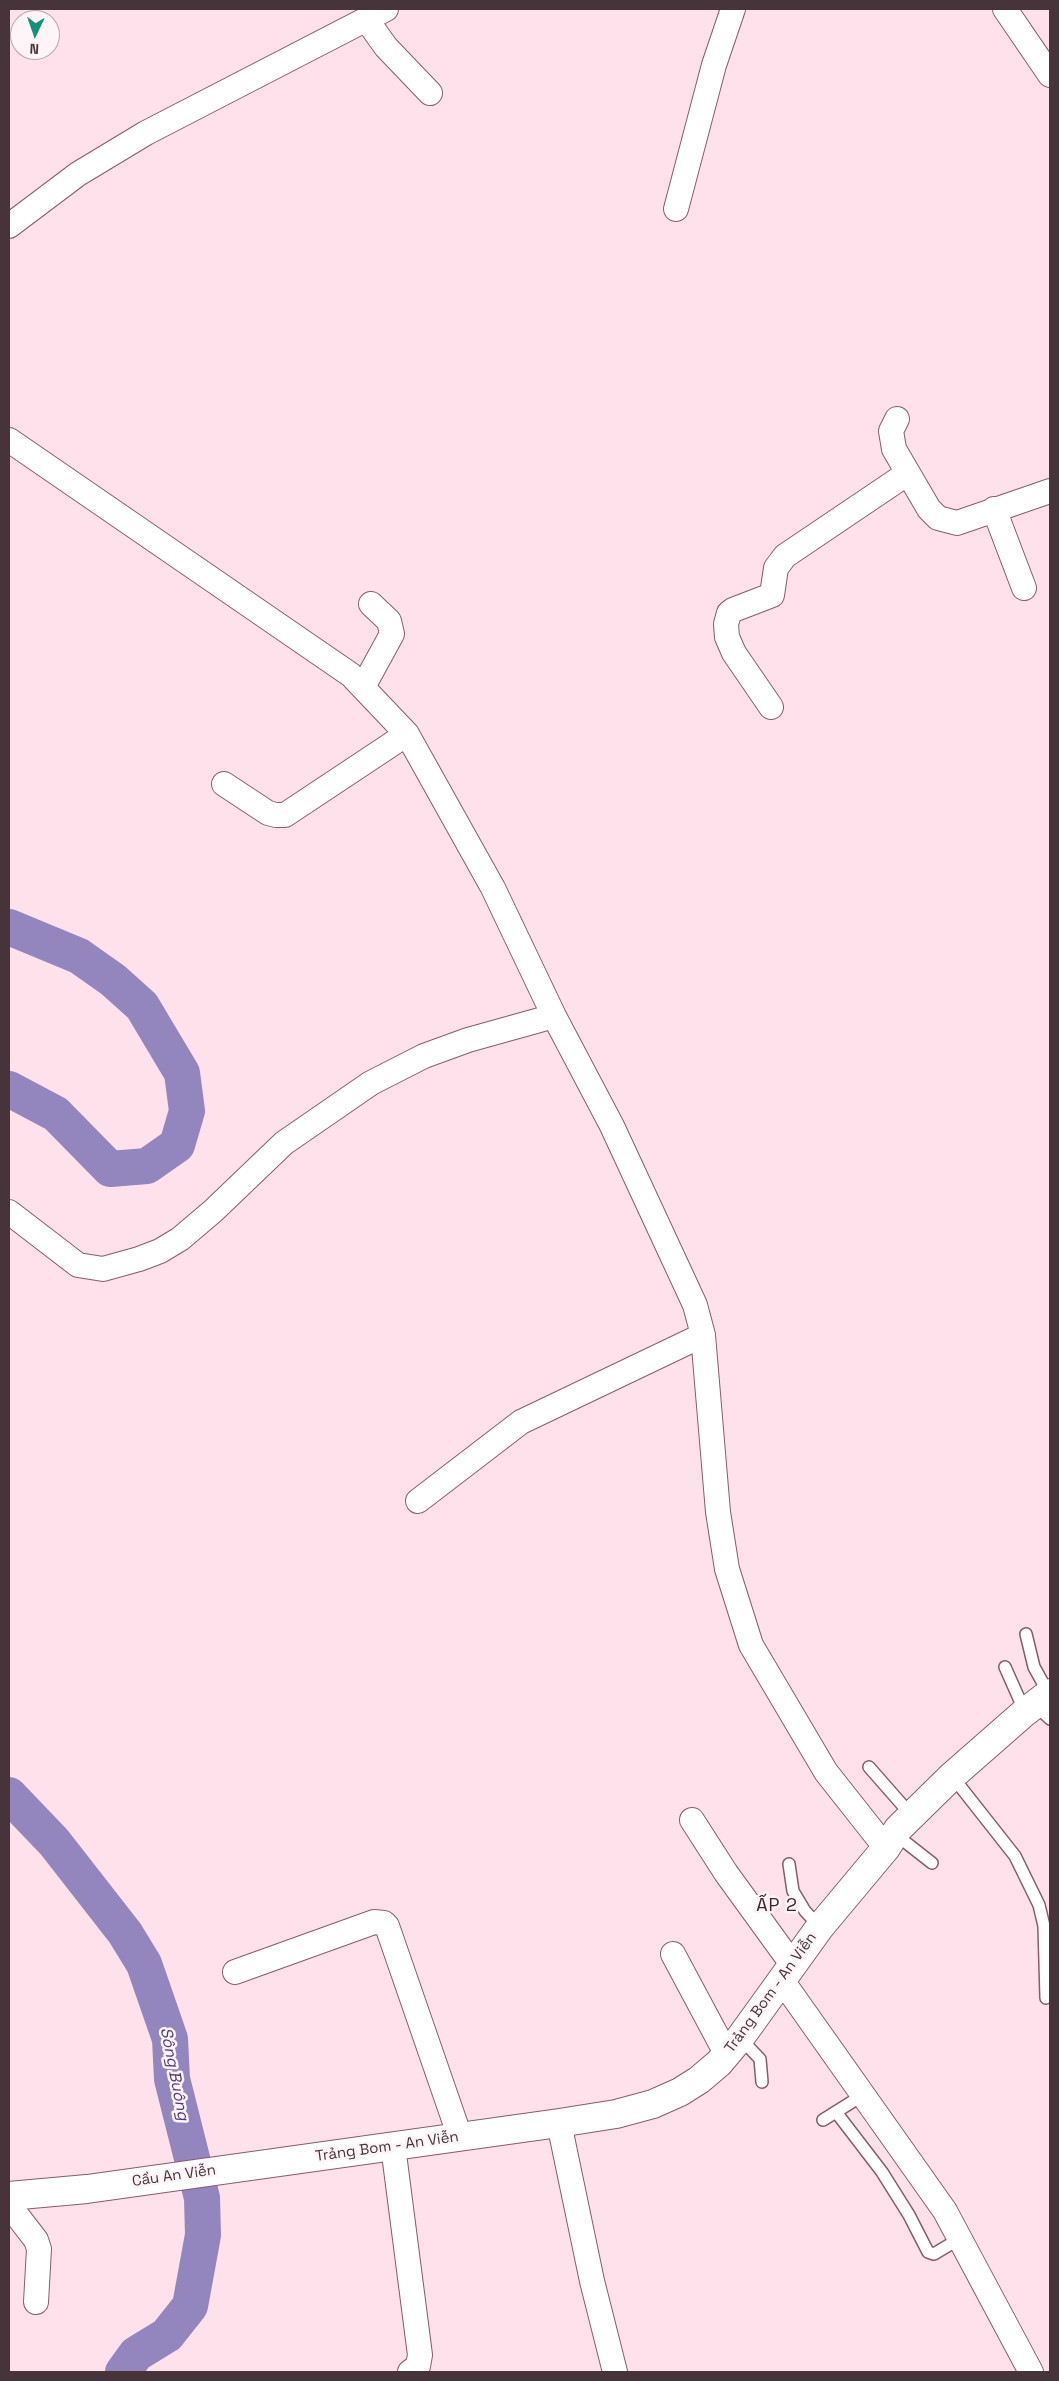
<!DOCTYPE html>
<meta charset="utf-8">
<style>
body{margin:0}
#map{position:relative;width:1059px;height:2381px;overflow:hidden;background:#ffe1eb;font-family:"Space Grotesk",sans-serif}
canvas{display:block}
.frame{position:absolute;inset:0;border:10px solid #47343b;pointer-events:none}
.north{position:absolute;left:10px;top:10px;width:50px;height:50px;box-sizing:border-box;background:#fff4f8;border:1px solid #b5a7ac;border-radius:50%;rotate:183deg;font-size:14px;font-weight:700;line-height:20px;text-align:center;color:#47343b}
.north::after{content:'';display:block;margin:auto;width:18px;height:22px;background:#11927b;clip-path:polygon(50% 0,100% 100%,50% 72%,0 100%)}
</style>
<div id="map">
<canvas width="1059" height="2381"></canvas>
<div class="frame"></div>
<div class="north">N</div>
</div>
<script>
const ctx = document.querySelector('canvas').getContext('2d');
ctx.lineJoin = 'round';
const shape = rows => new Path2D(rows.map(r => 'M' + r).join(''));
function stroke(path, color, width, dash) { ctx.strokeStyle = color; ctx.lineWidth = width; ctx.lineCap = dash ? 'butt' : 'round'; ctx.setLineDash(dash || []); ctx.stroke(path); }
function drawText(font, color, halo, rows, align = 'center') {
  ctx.font = font + ' "Space Grotesk",sans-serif'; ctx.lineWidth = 5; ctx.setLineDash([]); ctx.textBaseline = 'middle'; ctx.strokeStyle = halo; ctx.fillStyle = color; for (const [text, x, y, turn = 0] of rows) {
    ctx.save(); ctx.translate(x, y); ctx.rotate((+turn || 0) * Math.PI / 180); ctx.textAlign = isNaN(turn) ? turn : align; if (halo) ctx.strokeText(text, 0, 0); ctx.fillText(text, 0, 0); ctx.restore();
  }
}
const river = shape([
 [9,927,79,956,113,980,142,1006,182,1073,187,1111,177,1145,147,1166,110,1169,56,1114,9,1089],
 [9,1795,54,1842,125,1933,144,1964,170,2039,172,2079,202,2198,203,2235,190,2306,167,2335,136,2354,123,2372]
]);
const lane = shape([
 [1026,1634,1034,1667,1049,1694],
 [1005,1667,1025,1712],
 [1035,1705,1050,1719],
 [869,1767,912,1816],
 [952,1776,1015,1856,1039,1905,1044,1926,1046,1998],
 [895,1834,932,1863],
 [789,1864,793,1891,805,1911,820,1927],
 [740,2038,760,2059,762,2082],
 [836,2112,882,2172,909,2215,928,2252,934,2254,959,2239],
 [823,2120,863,2095]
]);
const street = shape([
 [1005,9,1050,75],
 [366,19,386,47,430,93],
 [676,209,714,65,733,9],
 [9,226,78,174,146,133,386,9],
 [897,419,891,431,894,449,929,509,938,518,957,523,1050,491],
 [9,440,351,675,407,734,493,888,554,1016,612,1126,695,1305,703,1335,718,1512,727,1569,751,1645,826,1772,886,1848],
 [994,509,1024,588],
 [363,687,392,634,389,621,371,604],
 [771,707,734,653,727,637,726,624,729,613,733,610,772,595,776,568,785,556,908,473],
 [224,784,268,813,276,815,285,815,407,734],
 [9,1212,78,1265,103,1269,139,1259,160,1251,180,1239,213,1211,284,1143,371,1083,424,1056,468,1040,554,1016],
 [418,1501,521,1422,703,1335],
 [692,1820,726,1873,792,1964],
 [673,1954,727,2055],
 [235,1972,374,1922,384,1923,387,1926,460,2137],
 [781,1979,945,2211,1031,2372],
 [559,2123,592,2281,615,2372],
 [393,2146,420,2355,418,2366,410,2372],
 [9,2205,36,2240,39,2249,36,2302]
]);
const secondary = shape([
 [9,2196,87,2189,559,2123,616,2114,653,2104,680,2092,699,2080,719,2063,740,2038,820,1927,886,1848,898,1829,952,1776,1025,1712,1050,1693]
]);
const streetNames = [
 ["Trảng Bom - An Viễn",771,1993,-54],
 ["Trảng Bom - An Viễn",387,2147,-8],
 ["Cầu An Viễn",174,2176,-8]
];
const waterNames = [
 ["Sông Buông",174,2074,79]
];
const quarterNames = [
 ["ẤP 2",777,1906]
];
stroke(river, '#9385be', 36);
stroke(lane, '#875c6c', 14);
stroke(street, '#875c6c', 26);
stroke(secondary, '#875c6c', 30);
stroke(lane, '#fff', 11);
stroke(street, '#fff', 24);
stroke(secondary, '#fff', 28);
drawText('15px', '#47343b', '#fff4f8', streetNames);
drawText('italic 16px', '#4c367c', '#fff4f8', waterNames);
ctx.letterSpacing = '1px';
drawText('18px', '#462231', '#fff4f8', quarterNames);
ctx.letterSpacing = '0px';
</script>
